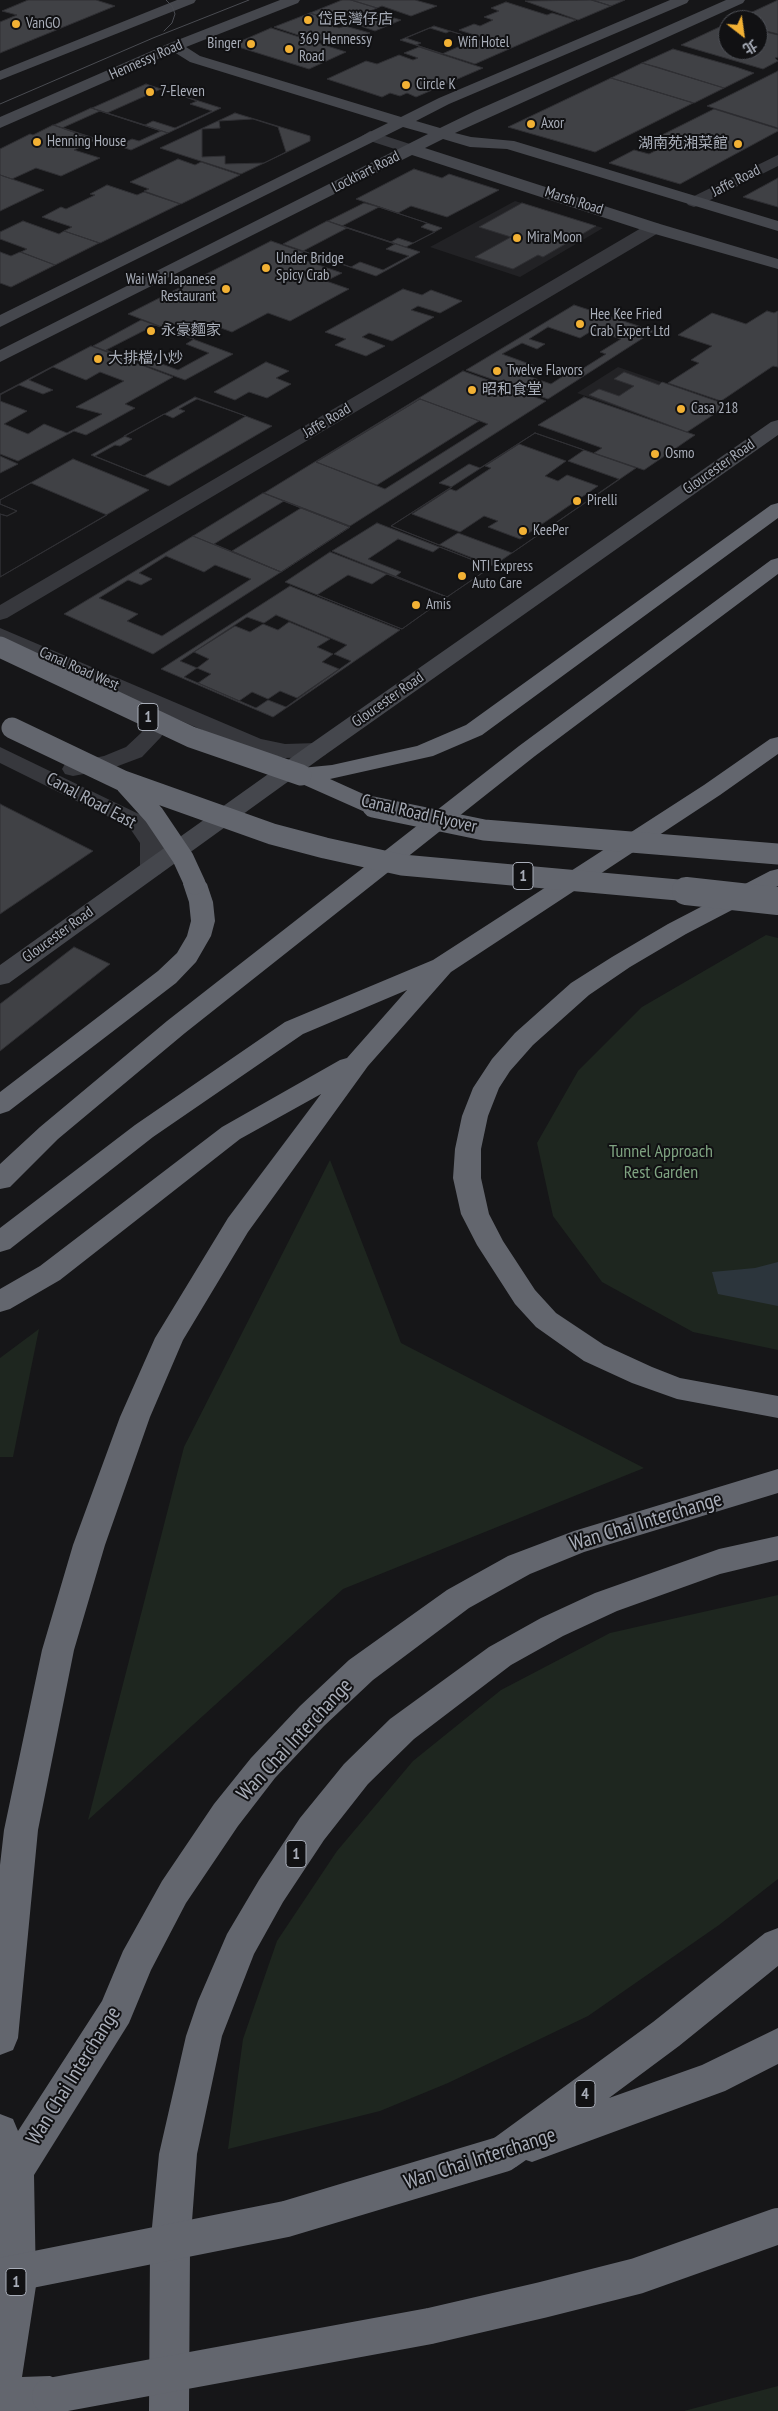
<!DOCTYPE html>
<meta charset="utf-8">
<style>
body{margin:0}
#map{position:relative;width:778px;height:2411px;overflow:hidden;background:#161618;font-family:"PT Sans Narrow","Noto Sans TC",sans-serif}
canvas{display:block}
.north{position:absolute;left:718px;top:10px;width:50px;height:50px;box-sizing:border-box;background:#111113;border:1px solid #4d4f55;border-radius:50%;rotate:150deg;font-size:14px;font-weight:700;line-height:20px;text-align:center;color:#a8adb8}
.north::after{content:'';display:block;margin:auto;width:18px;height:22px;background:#f2b134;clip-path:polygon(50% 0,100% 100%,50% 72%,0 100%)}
</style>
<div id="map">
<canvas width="778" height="2411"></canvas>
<div class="north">北</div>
</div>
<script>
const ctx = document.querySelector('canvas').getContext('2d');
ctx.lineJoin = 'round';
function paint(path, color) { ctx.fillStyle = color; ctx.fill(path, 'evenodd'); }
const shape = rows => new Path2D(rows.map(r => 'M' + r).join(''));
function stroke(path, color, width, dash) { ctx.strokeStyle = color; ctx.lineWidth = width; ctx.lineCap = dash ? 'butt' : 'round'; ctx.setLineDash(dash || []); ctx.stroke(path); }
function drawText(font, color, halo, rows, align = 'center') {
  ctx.font = font + ' "PT Sans Narrow","Noto Sans TC",sans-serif'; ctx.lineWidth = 4; ctx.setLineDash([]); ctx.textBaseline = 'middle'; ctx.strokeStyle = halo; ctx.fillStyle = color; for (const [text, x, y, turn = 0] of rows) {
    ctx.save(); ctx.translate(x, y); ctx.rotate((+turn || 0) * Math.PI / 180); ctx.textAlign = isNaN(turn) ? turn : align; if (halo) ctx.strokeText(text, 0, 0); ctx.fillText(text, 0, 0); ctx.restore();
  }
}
const built = shape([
 [515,201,603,228,520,277,430,247],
 [618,367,728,405,687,432,577,393]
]);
const green = shape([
 [766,935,778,938,778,1350,693,1332,602,1282,553,1216,537,1143,578,1071,642,1007],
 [330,1160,401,1343,644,1468,343,1589,88,1820,184,1447],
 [39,1329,13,1457,0,1457,0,1358],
 [778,1595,778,1879,719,1925,588,2016,448,2083,380,2111,228,2149,243,2039,277,1941,337,1851,413,1761,501,1690,610,1633],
 [778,2386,778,2411,684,2411]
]);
const water = shape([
 [778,1262,778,1306,718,1294,712,1272,755,1268]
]);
const building = shape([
 [28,0,96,0,115,6,0,53,0,22,17,15,2,11,28,0],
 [342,0,351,0,377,8,370,11,401,20,375,31,346,21,340,23,310,13,342,0],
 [351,0,415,0,437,6,411,16,382,6,377,8,351,0],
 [591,0,611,6,578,20,525,1,591,0],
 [593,0,625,0,611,6,593,0],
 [778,0,778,34,758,29,758,20,735,20,778,0],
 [506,2,547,15,552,13,576,20,509,49,485,42,490,40,459,30,474,24,480,26,493,20,484,17,499,11,491,8,506,2],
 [310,13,335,21,328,24,339,28,345,26,370,33,356,39,350,37,346,38,352,40,341,45,313,38,321,35,310,32,301,36,274,27,310,13],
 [728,23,728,50,758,50,758,30,778,35,778,57,775,58,778,61,763,69,681,45,728,23],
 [434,26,476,39,509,49,475,64,400,40,434,26],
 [271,28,346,52,309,69,232,45,271,28],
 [430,28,446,33,450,31,476,39,442,54,416,45,421,43,406,38,430,28],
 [419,47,483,68,416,97,407,93,400,96,390,93,382,97,327,79,366,61,377,64,399,55,413,60,418,58,404,53,419,47],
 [673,49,736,67,754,73,724,88,642,63,673,49],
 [642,63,657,67,724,88,694,103,611,78,642,63],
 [778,71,778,128,707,106,716,102,778,71],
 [611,78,693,103,595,152,508,127,611,78],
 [146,84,161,89,221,108,168,133,92,108,146,84],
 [161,89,197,101,190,104,212,111,175,128,153,121,145,125,107,113,161,89],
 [91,108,100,111,168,133,131,150,54,125,91,108],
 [714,109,778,129,778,131,680,184,609,163,634,150,649,154,657,150,642,145,714,109],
 [100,111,161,131,139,141,132,139,117,146,62,128,100,111],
 [235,113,310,136,310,141,241,174,160,148,235,113],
 [253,119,278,127,286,152,264,163,225,164,225,156,202,157,202,129,220,128,219,121,253,119],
 [53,125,96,140,74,150,100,158,61,176,36,168,12,179,0,175,0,149,30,134,33,135,53,125],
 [178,159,195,165,201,162,240,175,181,204,144,191,149,189,130,182,178,159],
 [414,169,442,178,449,174,499,190,447,217,411,206,398,213,356,199,414,169],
 [0,175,44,190,0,211,0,175],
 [778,178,778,207,743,197,778,178],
 [107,185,137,195,144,192,180,204,100,243,64,231,72,227,42,217,61,207,66,209,95,195,90,194,107,185],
 [364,203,379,207,442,228,406,247,328,221,364,203],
 [522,203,596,226,543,257,538,255,513,269,475,257,511,237,479,227,522,203],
 [379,207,427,223,421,227,435,232,413,243,398,238,391,242,342,226,379,207],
 [23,221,59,234,64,231,99,243,55,265,21,252,27,249,0,239,0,232,23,221],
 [327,221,347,228,420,252,376,276,283,244,327,221],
 [347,228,395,244,386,249,409,256,383,270,360,262,351,267,303,251,347,228],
 [271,241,303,252,295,257,342,273,326,281,349,289,290,321,268,313,232,332,210,324,195,332,171,323,162,327,128,314,271,241],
 [0,252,11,256,20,252,55,265,11,287,0,283,0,252],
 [403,289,422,295,431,290,462,301,440,313,418,306,411,310,434,317,392,341,369,333,362,337,385,346,366,356,335,345,346,339,325,332,403,289],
 [574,305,654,331,548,399,466,370,574,305],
 [767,311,774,313,778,311,778,367,773,366,721,401,668,383,699,363,691,360,712,346,678,335,712,313,746,324,767,311],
 [141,320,155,325,233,354,185,380,93,346,141,320],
 [155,325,194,339,186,344,209,353,178,370,154,361,145,365,106,350,155,325],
 [548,327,580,338,593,330,621,339,600,352,606,354,579,371,574,369,551,384,522,374,535,366,502,354,522,343,537,349,545,344,529,339,548,327],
 [91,346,173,377,125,404,135,408,86,435,74,431,18,461,0,454,0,394,91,346],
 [266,362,289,371,276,378,291,384,267,398,249,392,235,400,214,392,266,362],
 [53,367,86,380,100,372,124,381,76,407,102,414,67,433,44,424,28,434,4,424,27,411,0,401,0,395,19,385,43,394,53,390,29,380,53,367],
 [463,371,546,401,350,526,264,493,463,371],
 [624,372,659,385,662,382,728,405,687,432,589,395,599,389,619,396,634,386,614,379,624,372],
 [195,397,272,426,169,486,91,455,195,397],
 [584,397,695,435,644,470,594,453,602,448,538,425,584,397],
 [197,399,246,416,144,476,95,456,115,445,120,446,132,439,124,436,164,414,173,418,185,411,179,409,197,399],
 [420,399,479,421,377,485,316,462,420,399],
 [420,399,488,424,385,489,316,462,420,399],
 [535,433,584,450,568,461,619,479,512,553,458,533,439,545,391,526,535,433],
 [535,433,636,468,493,566,391,526,452,487,439,483,469,464,480,468,535,433],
 [519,444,566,461,545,476,558,481,567,475,598,486,520,539,488,527,498,521,484,516,460,532,412,514,450,489,456,491,491,468,485,466,519,444],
 [0,456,18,464,0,473,0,456],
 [73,459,149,490,0,577,0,514,7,516,17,511,0,504,0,500,73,459],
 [31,483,107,515,0,577,0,514,7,516,17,511,0,504,0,500,31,483],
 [263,493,301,508,350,527,281,572,193,536,263,493],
 [284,501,350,527,281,572,214,544,284,501],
 [301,508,350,527,281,572,232,551,301,508],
 [377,523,491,567,447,597,332,551,377,523],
 [193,536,281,572,153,654,64,614,193,536],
 [398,539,433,552,440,547,491,567,447,597,396,576,401,572,368,559,398,539],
 [330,552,387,574,447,597,402,629,285,582,330,552],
 [166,556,204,572,215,565,251,579,162,636,127,621,138,614,99,598,128,580,141,585,152,579,139,573,166,556],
 [387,574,447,597,402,629,317,595,348,575,372,584,387,574],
 [290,586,400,630,273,717,161,669,290,586],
 [276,615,347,645,334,654,351,661,286,707,268,700,256,708,184,677,197,668,180,661,247,617,264,623,276,615],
 [289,622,330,639,317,647,333,654,322,662,339,669,297,698,280,691,268,699,252,692,239,701,198,683,211,674,197,668,209,659,194,652,235,626,250,632,263,624,278,630,289,622],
 [0,804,93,851,0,914,0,804],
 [74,947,110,964,0,1051,0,1004,74,947]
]);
const lane = shape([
 [370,131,416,146,418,149,410,154,364,139,362,136,370,131]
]);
const street = shape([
 [778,155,778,166,700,205,694,207,688,205,686,202,688,199,778,155],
 [654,223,660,224,662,228,660,232,7,618,0,620,0,605,648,224,654,223],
 [0,628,261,739,285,744,317,743,325,745,328,750,325,755,317,757,285,758,246,749,170,716,170,721,161,737,142,757,110,769,73,776,65,774,62,769,65,764,104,756,126,747,141,733,148,721,147,706,0,642,0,628],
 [0,747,145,817,164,843,164,869,160,874,152,876,144,874,140,869,140,843,129,827,0,763,0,747]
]);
const secondary = shape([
 [177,0,196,0,194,3,0,80,0,71,177,0],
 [280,0,300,0,298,3,186,47,200,56,401,117,439,98,670,0,689,0,687,3,449,104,416,121,440,128,475,111,726,0,745,0,743,3,455,133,471,137,514,141,778,221,778,231,507,149,470,147,443,139,425,148,660,224,778,259,778,269,648,232,412,155,0,362,0,350,428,134,403,127,0,327,0,315,388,123,190,62,174,52,0,128,0,117,170,43,280,0],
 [778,420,778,435,325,755,9,983,0,985,0,965,309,745,771,422,778,420]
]);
const highway = shape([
 [778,503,778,518,482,735,433,756,330,779,381,802,385,807,381,812,373,814,365,812,293,780,290,775,293,770,301,768,332,765,417,746,466,725,771,505,778,503],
 [778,558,778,574,535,756,185,1033,58,1139,10,1187,0,1189,0,1164,40,1127,167,1021,519,746,771,560,778,558],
 [778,737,778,754,720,795,451,972,368,1066,248,1232,183,1340,150,1417,105,1545,74,1650,38,1830,18,2038,13,2050,0,2055,0,1865,4,1830,42,1650,73,1545,120,1417,155,1338,228,1218,321,1094,240,1139,60,1280,10,1309,0,1312,0,1289,40,1266,222,1127,340,1060,347,1058,407,990,303,1034,153,1137,10,1249,0,1252,0,1228,135,1125,285,1022,433,960,704,785,770,739,778,737],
 [778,869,778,886,686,934,630,967,589,995,533,1045,510,1071,499,1088,488,1116,481,1149,481,1178,489,1214,503,1241,535,1290,556,1313,604,1345,652,1367,680,1378,778,1396,778,1418,677,1399,632,1383,584,1361,536,1327,515,1304,477,1245,461,1214,453,1178,455,1149,462,1116,473,1088,492,1059,515,1033,571,983,612,957,668,924,770,871,778,869],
 [195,877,203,879,207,884,213,902,215,921,211,936,196,962,176,983,9,1111,0,1114,0,1092,158,971,177,953,187,936,191,921,189,902,183,884,187,879,195,877],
 [778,1469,778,1493,584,1552,530,1574,469,1608,373,1680,324,1726,275,1778,238,1826,186,1903,151,1970,129,2023,34,2175,36,2286,22,2377,50,2376,64,2382,70,2396,63,2411,0,2411,0,2114,13,2119,18,2131,102,2001,123,1951,162,1881,214,1804,251,1758,300,1706,349,1660,447,1590,508,1556,574,1531,778,1469],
 [778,1536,778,1560,720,1574,617,1611,563,1636,511,1665,414,1739,368,1784,324,1840,283,1902,254,1954,222,2036,197,2154,190,2248,189,2411,149,2411,150,2248,159,2154,186,2036,198,2001,227,1934,259,1880,300,1818,344,1764,390,1719,489,1647,541,1618,595,1593,719,1549,778,1536],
 [778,1928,778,1966,679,2046,609,2098,702,2065,778,2028,778,2064,725,2091,532,2162,526,2160,516,2167,503,2172,490,2167,484,2154,490,2141,653,2022,765,1933,778,1928]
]);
const tram = shape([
 [164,31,172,23,175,14,172,6,166,0],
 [0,104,153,38,249,0]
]);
const highwayBridgeFar2 = shape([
 [0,647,191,737,301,775],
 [12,728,123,781,272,834,325,848,402,865,700,892],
 [126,784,154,815,183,858,195,884],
 [373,807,484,830,778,854]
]);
const highwayBridgeFar1 = shape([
 [686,891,778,901]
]);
const highwayBridge = shape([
 [0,2276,286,2219,503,2154],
 [50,2396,430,2326,542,2300,637,2276,778,2226]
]);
const markers = [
 [308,20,5,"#f2b134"],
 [16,24,5,"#f2b134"],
 [448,43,5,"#f2b134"],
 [251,44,5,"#f2b134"],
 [289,49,5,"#f2b134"],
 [406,85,5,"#f2b134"],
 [150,92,5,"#f2b134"],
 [531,124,5,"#f2b134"],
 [37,142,5,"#f2b134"],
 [738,144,5,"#f2b134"],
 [517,238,5,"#f2b134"],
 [266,268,5,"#f2b134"],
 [226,289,5,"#f2b134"],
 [580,324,5,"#f2b134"],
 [151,331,5,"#f2b134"],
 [98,359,5,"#f2b134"],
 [497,371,5,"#f2b134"],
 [472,390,5,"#f2b134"],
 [681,409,5,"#f2b134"],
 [655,454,5,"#f2b134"],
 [577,501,5,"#f2b134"],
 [523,531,5,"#f2b134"],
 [462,576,5,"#f2b134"],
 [416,605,5,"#f2b134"]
];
const farPoinames = [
 ["岱民灣仔店",318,20],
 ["VanGO",26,24],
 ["369 Hennessy",299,40],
 ["Road",299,57],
 ["Wifi Hotel",458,43],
 ["Binger",241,44,"right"],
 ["Circle K",416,85],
 ["7-Eleven",160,92],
 ["Axor",541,124],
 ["Henning House",47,142],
 ["湖南苑湘菜館",728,144,"right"],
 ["Mira Moon",527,238],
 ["Under Bridge",276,259],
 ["Spicy Crab",276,276],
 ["Wai Wai Japanese",216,280,"right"],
 ["Restaurant",216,297,"right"],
 ["Hee Kee Fried",590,315],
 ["Crab Expert Ltd",590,332],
 ["永豪麵家",161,331],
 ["大排檔小炒",108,359],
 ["Twelve Flavors",507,371],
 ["昭和食堂",482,390],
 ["Casa 218",691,409],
 ["Osmo",665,454],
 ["Pirelli",587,501],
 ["KeePer",533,531],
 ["NTI Express",472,567],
 ["Auto Care",472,584],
 ["Amis",426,605]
];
const farStreetnames = [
 ["Hennessy Road",146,60,-24],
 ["Lockhart Road",366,172,-27],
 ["Jaffe Road",736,181,-27],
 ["Marsh Road",574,201,18],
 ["Jaffe Road",327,421,-31],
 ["Gloucester Road",719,467,-35],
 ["Canal Road West",79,669,24],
 ["Gloucester Road",388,700,-35],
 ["Gloucester Road",58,935,-36]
];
const shields = [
 [148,717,20],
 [523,876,20],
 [296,1854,20],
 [585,2094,20],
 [16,2282,20]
];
const shieldNames = [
 ["1",148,717],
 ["1",523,876],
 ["1",296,1854],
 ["4",585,2094],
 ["1",16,2282]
];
const streetNames = [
 ["Canal Road East",91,801,28],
 ["Canal Road Flyover",419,814,13]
];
const parkNames = [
 ["Tunnel Approach",661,1152],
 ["Rest Garden",661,1173]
];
const nearStreetnames = [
 ["Wan Chai Interchange",646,1522,-17],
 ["Wan Chai Interchange",295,1740,-47],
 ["Wan Chai Interchange",74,2076,-58],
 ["Wan Chai Interchange",480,2159,-18]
];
paint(built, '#222225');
paint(green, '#1e261f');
paint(water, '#2c353c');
paint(building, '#404145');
stroke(building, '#303034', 1);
paint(lane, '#37383d');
paint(street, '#37383d');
paint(secondary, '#45474d');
paint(highway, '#63666e');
stroke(tram, '#4a4c52', 1);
stroke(highwayBridgeFar2, '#63666e', 21);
stroke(highwayBridgeFar1, '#63666e', 28);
stroke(highwayBridge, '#63666e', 36);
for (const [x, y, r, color] of markers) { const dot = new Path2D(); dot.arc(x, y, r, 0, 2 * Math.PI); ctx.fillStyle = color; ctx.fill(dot); stroke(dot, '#111113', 2); }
drawText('15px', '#a8adb8', '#111113', farPoinames, 'left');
drawText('15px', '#a8adb8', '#111113', farStreetnames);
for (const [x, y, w] of shields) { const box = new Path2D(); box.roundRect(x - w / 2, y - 13.5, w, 27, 4); ctx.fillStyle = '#111113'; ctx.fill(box); stroke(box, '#a8adb8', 1); }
drawText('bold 16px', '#a8adb8', null, shieldNames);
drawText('18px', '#a8adb8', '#111113', streetNames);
drawText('18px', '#7fa381', '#111113', parkNames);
drawText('21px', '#a8adb8', '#111113', nearStreetnames);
</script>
